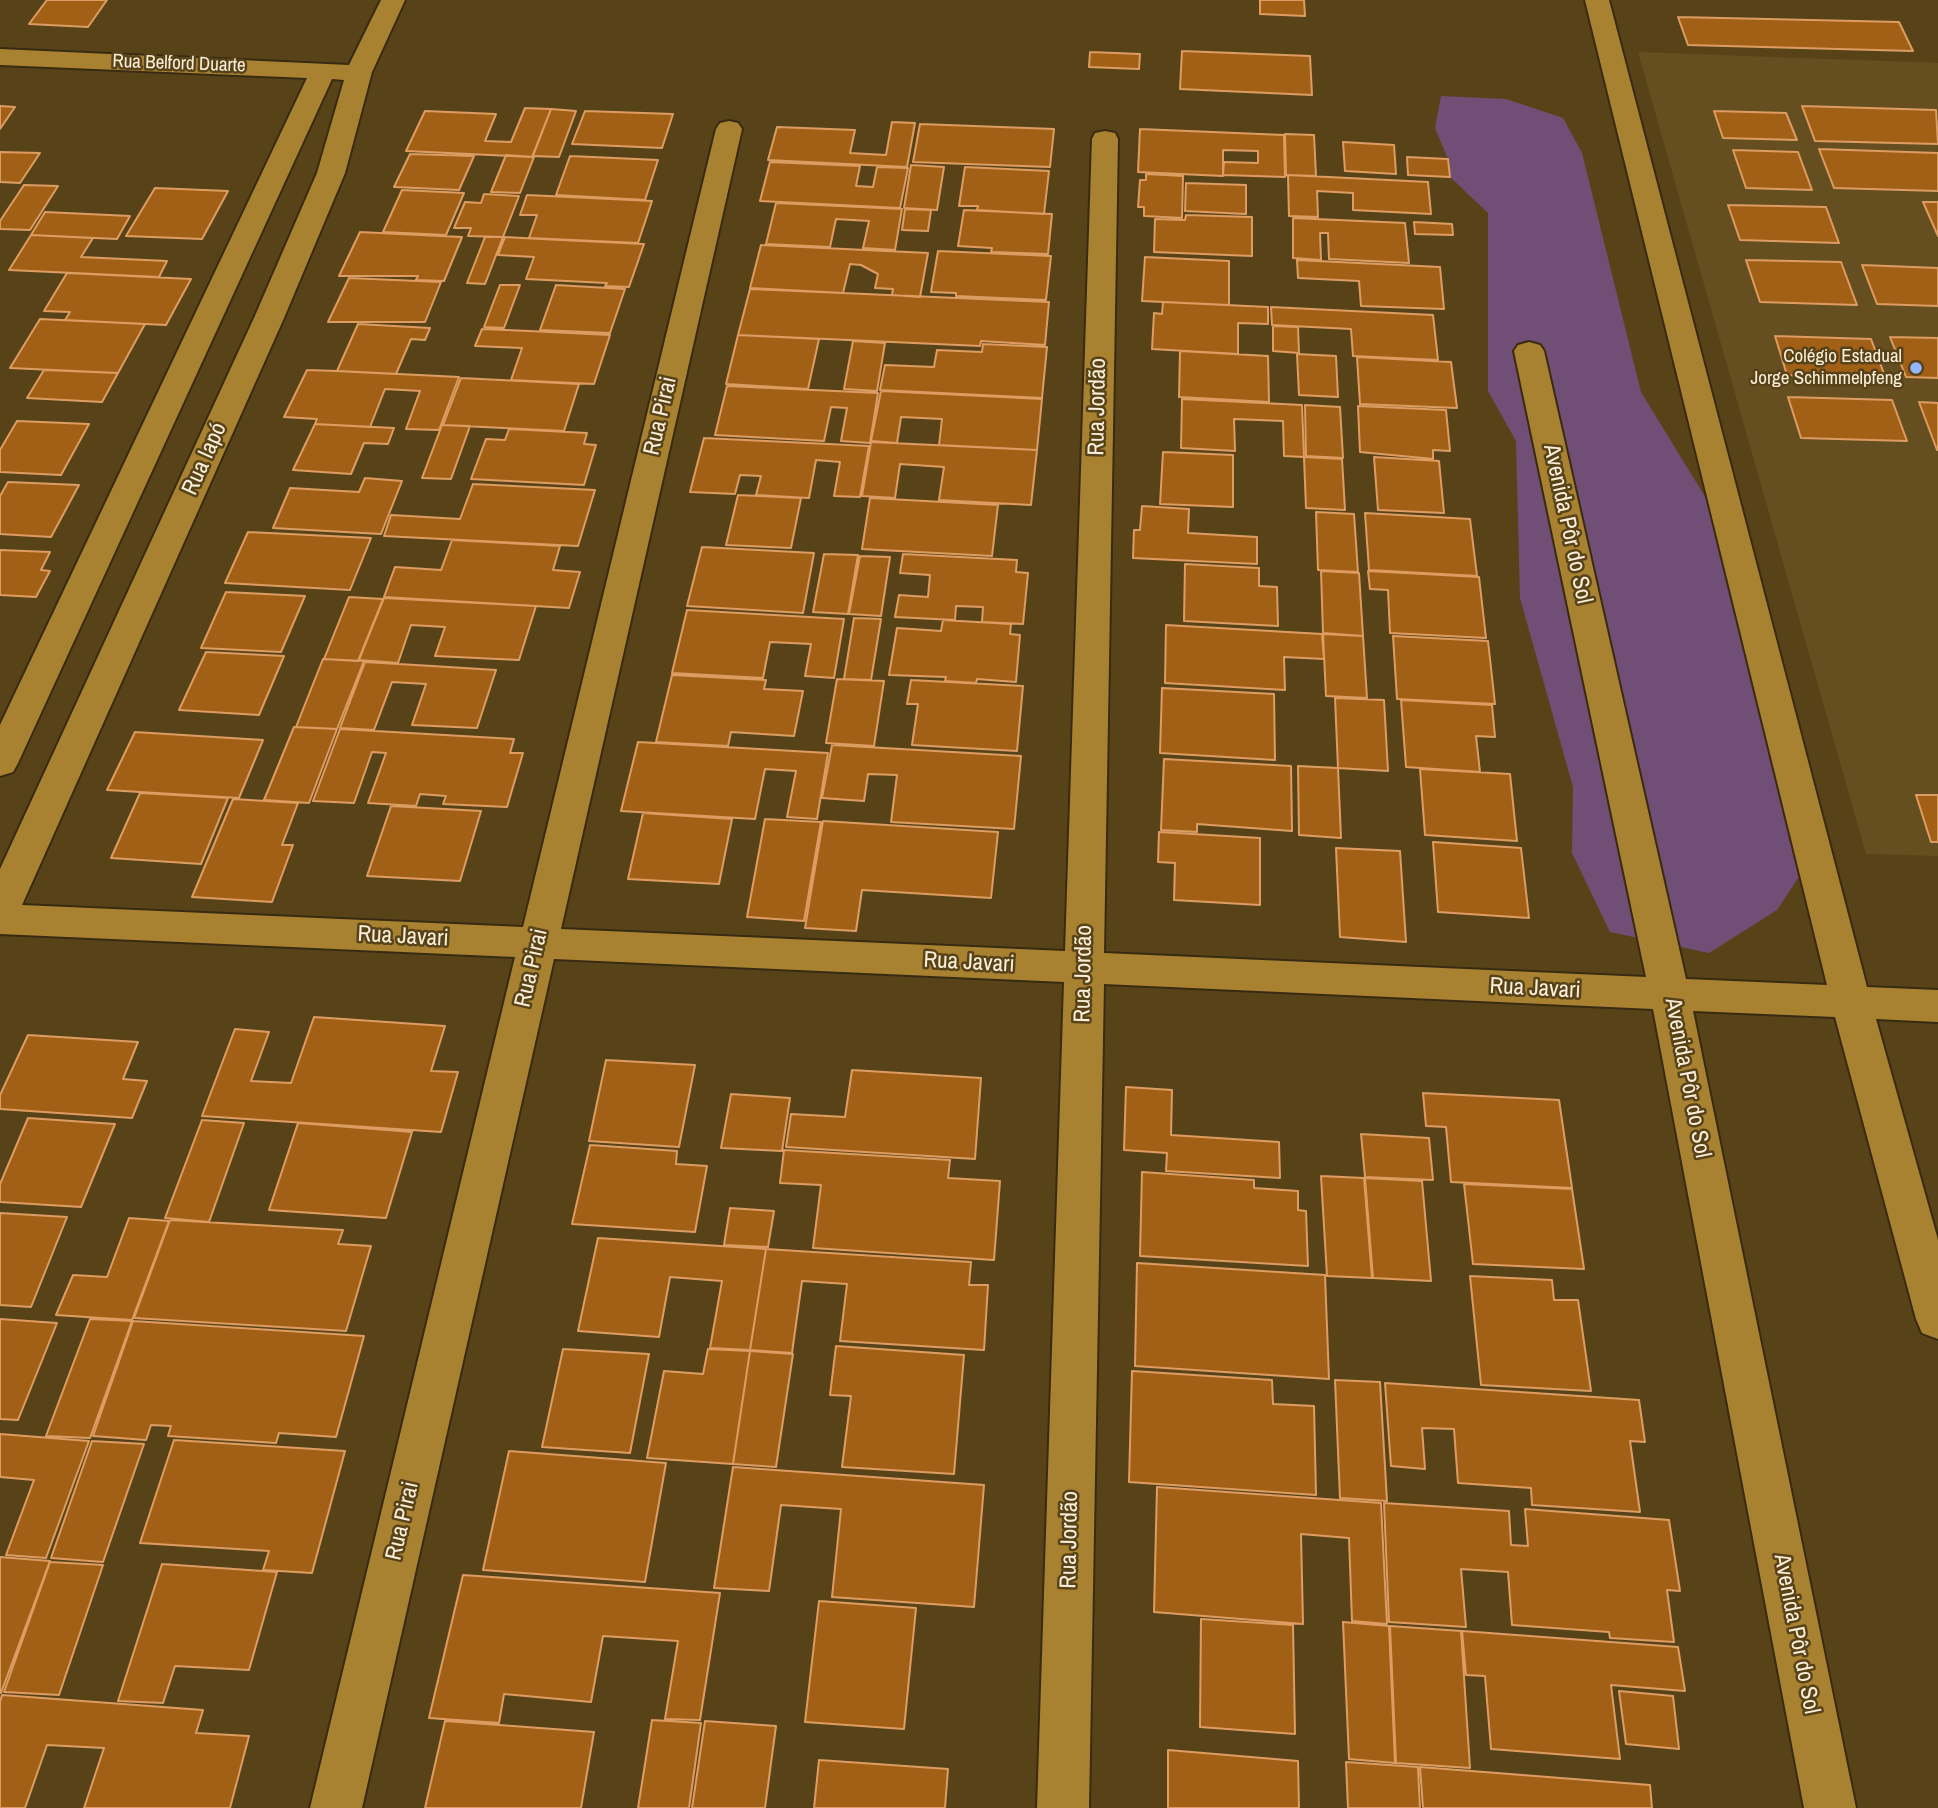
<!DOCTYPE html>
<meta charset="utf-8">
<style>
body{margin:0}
canvas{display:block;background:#584319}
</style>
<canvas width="1938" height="1808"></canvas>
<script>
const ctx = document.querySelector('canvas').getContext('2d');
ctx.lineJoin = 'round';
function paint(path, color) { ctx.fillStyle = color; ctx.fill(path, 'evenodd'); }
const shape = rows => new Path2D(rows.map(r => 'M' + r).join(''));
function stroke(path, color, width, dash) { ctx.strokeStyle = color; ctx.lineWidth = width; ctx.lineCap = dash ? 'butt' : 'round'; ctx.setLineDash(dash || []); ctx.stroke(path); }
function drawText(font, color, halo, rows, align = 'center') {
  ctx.font = font + ' "Archivo Narrow",sans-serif'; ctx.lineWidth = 5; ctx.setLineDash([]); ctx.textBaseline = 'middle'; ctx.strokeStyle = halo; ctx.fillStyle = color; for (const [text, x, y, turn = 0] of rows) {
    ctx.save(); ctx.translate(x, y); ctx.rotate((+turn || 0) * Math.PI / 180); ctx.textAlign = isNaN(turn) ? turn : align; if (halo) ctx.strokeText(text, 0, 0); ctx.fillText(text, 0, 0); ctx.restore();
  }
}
const built = shape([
 [1638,52,1938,63,1938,856,1866,854]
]);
const green = shape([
 [1441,96,1506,99,1563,118,1582,153,1641,392,1734,544,1816,851,1777,910,1709,953,1610,932,1572,853,1573,787,1520,598,1516,441,1488,391,1488,213,1450,177,1448,159,1435,128]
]);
const building = shape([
 [47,0,107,0,88,27,29,24,47,0],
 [1260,0,1304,0,1305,16,1260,14,1260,0],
 [1678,17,1899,22,1913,51,1688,45,1678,17],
 [1182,51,1310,56,1312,95,1180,89,1182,51],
 [1090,52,1140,54,1139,69,1089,67,1090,52],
 [0,106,15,107,0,129,0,106],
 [1802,106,1936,110,1938,144,1815,141,1802,106],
 [525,108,551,109,532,157,406,151,425,111,496,114,485,141,511,142,525,108],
 [551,109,576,111,559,157,533,156,551,109],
 [585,111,673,114,662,148,572,144,585,111],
 [1714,111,1786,113,1797,140,1723,138,1714,111],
 [892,122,915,123,907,167,768,160,777,127,855,130,850,153,886,155,892,122],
 [920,124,1054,129,1050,167,913,162,920,124],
 [1140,129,1284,135,1285,177,1223,175,1224,162,1258,163,1258,151,1223,150,1223,176,1138,172,1140,129],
 [1285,134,1314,135,1316,176,1286,175,1285,134],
 [1343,142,1394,145,1396,174,1345,171,1343,142],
 [1819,149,1938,153,1938,191,1834,188,1819,149],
 [1733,150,1798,152,1812,190,1746,188,1733,150],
 [0,152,40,153,20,183,0,182,0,152],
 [410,154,474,156,459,190,394,187,410,154],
 [506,155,534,157,520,193,491,192,506,155],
 [570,156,658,160,645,200,556,195,570,156],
 [1407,157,1448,159,1450,177,1408,175,1407,157],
 [770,162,860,166,856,186,873,187,877,167,908,168,900,208,760,201,770,162],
 [911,165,944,167,937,210,904,208,911,165],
 [965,167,1049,171,1044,214,977,210,978,206,959,206,965,167],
 [1146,174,1183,176,1182,218,1144,216,1144,207,1138,207,1140,180,1146,180,1146,174],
 [1288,175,1428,182,1431,214,1353,210,1353,193,1317,191,1318,217,1289,216,1288,175],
 [1186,183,1246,185,1246,214,1185,211,1186,183],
 [24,185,58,186,30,230,0,229,0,221,24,185],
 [155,188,228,191,202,239,126,236,155,188],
 [402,190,464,193,446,235,383,232,402,190],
 [484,194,519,196,503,237,468,236,471,228,454,228,465,202,481,203,484,194],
 [527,195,652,201,638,243,529,238,537,215,520,215,527,195],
 [1923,202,1938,202,1938,236,1923,202],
 [776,203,902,209,895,250,863,248,869,221,836,219,830,247,766,244,776,203],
 [1728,205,1826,207,1839,243,1740,240,1728,205],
 [905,209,931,210,928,231,902,230,905,209],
 [964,210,1052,214,1048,254,991,252,992,248,958,246,964,210],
 [45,212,130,216,117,239,31,235,45,212],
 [1186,215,1252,217,1252,256,1154,252,1155,219,1185,220,1186,215],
 [1293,218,1405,223,1409,263,1329,259,1328,233,1320,233,1321,260,1293,258,1293,218],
 [1414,222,1452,224,1453,235,1415,234,1414,222],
 [360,232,399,234,462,237,444,281,416,280,418,276,339,276,360,232],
 [31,235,93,238,81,257,167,261,159,277,9,270,31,235],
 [485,237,503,237,485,284,467,283,485,237],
 [505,237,541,239,644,244,629,287,605,286,607,283,526,279,534,257,498,255,505,237],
 [761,245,928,253,920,297,892,295,893,289,875,288,878,274,861,265,850,264,843,293,750,288,761,245],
 [938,251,1051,256,1046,300,956,296,956,293,931,292,938,251],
 [1145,257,1229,261,1229,305,1142,301,1145,257],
 [1297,260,1440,267,1444,309,1361,306,1359,281,1298,278,1297,260],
 [1746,260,1841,262,1857,305,1760,302,1746,260],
 [1862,265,1938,268,1938,306,1877,304,1862,265],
 [67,273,191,279,166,325,65,320,70,312,44,311,67,273],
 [349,278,441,282,425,322,328,322,349,278],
 [500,285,520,285,504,328,484,327,500,285],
 [556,285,625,289,610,333,540,330,556,285],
 [750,289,1049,302,1045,345,981,341,980,346,738,335,750,289],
 [1163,302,1268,307,1268,324,1238,323,1238,354,1152,349,1154,313,1162,314,1163,302],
 [1271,307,1433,315,1438,360,1353,356,1351,329,1272,325,1271,307],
 [40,319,145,324,118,373,10,368,40,319],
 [358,324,430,328,425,340,411,339,396,374,337,371,358,324],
 [1273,326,1298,327,1299,353,1273,351,1273,326],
 [482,329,529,331,610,335,594,384,511,380,522,348,475,346,482,329],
 [738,335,819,339,808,389,726,384,738,335],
 [1775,336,1871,339,1886,379,1787,375,1775,336],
 [1890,337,1938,338,1938,378,1906,377,1890,337],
 [853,341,885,343,877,391,844,389,853,341],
 [983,344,1047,347,1042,398,880,390,885,365,934,367,937,350,982,352,983,344],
 [1180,351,1268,356,1269,402,1179,397,1180,351],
 [1297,354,1336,356,1338,397,1299,395,1297,354],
 [1357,357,1451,362,1457,408,1360,404,1357,357],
 [44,370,118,373,102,402,27,398,44,370],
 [307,370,338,371,459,377,439,430,406,429,420,391,385,389,370,427,315,424,317,419,284,417,307,370],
 [461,378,579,384,564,431,443,425,461,378],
 [727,386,878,393,870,443,841,441,847,408,831,407,824,441,715,435,727,386],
 [881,391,1042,399,1037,450,939,445,942,419,901,417,897,443,871,441,881,391],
 [1788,397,1892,400,1907,441,1801,438,1788,397],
 [1182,399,1302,405,1304,457,1284,456,1283,421,1234,419,1235,451,1181,448,1182,399],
 [1919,402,1938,403,1938,450,1937,450,1919,402],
 [1305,405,1340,407,1343,458,1306,456,1305,405],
 [1358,406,1446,410,1450,451,1433,450,1433,459,1360,452,1358,406],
 [17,421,89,424,61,475,0,472,0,450,17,421],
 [315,424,394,428,388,444,364,443,351,474,293,470,315,424],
 [442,425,470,426,451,479,422,478,442,425],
 [509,429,587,433,584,444,596,445,584,485,471,479,486,439,505,440,509,429],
 [704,438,869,446,860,497,834,496,840,462,816,460,809,498,756,495,761,476,740,475,735,494,690,492,704,438],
 [871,442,1037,450,1031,505,939,500,944,467,900,464,895,498,862,496,871,442],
 [1163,452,1233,455,1233,507,1160,504,1163,452],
 [1304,457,1342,459,1345,510,1306,508,1304,457],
 [1374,457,1439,461,1444,513,1378,510,1374,457],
 [365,478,402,481,381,534,273,528,290,488,359,492,365,478],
 [8,482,79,485,51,537,0,534,0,496,8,482],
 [473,484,595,490,578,546,384,536,391,515,460,519,473,484],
 [738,495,801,498,791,548,726,545,738,495],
 [870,498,998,505,992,556,862,549,870,498],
 [1142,506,1189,509,1188,533,1257,537,1257,564,1133,558,1134,530,1140,530,1142,506],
 [1316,512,1354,514,1358,572,1318,570,1316,512],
 [1365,513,1470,519,1477,576,1369,570,1365,513],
 [248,532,371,538,350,590,225,583,248,532],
 [452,540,560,546,553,570,580,572,569,608,384,597,395,567,441,570,452,540],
 [702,547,814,553,803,613,687,606,702,547],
 [0,550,50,552,41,570,50,571,36,597,0,595,0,550],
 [824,554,858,555,848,614,813,612,824,554],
 [903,554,1017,560,1016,572,1028,573,1023,624,982,622,983,607,956,606,955,620,895,617,899,595,928,597,930,575,900,573,903,554],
 [860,556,890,557,881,616,849,614,860,556],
 [1185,564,1259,568,1259,586,1277,587,1278,626,1184,621,1185,564],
 [1321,571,1359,573,1363,636,1323,633,1321,571],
 [1368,571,1479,577,1486,638,1390,633,1388,590,1370,589,1368,571],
 [226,592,305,596,281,652,201,648,226,592],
 [349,597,383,599,358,661,324,659,349,597],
 [384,598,421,600,536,606,519,660,435,656,445,627,411,625,398,663,359,660,384,598],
 [687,610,844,619,834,678,805,676,811,644,770,642,763,678,672,673,687,610],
 [854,618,881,619,871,680,844,679,854,618],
 [943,620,1011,624,1010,634,1020,635,1016,682,977,679,976,683,945,681,946,677,889,675,897,628,941,631,943,620],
 [1166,625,1322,634,1324,659,1284,657,1285,690,1165,683,1166,625],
 [1323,634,1363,636,1367,698,1326,696,1323,634],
 [1393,636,1488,641,1495,704,1397,699,1393,636],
 [206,652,284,656,259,715,179,710,206,652],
 [323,659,364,661,337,729,296,727,323,659],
 [365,662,432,666,496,670,477,728,412,725,426,684,392,682,374,730,340,728,365,662],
 [672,675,766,680,764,689,803,691,794,736,731,732,728,746,656,742,672,675],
 [837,679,884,681,874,746,826,743,837,679],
 [911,680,1023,686,1017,751,912,745,918,704,907,704,911,680],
 [1162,688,1274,694,1275,760,1160,753,1162,688],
 [1335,698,1384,700,1388,771,1338,768,1335,698],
 [1401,700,1492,705,1495,737,1476,736,1480,772,1406,767,1401,700],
 [294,727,337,729,309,803,264,800,294,727],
 [340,729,514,739,510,753,523,753,507,807,443,804,446,796,420,794,416,806,368,803,386,753,372,752,354,803,313,801,340,729],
 [135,732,263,740,239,798,107,790,135,732],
 [638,742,828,753,817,819,787,817,796,771,765,769,755,819,621,811,638,742],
 [832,745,1021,756,1014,829,891,822,897,775,868,774,864,801,822,798,832,745],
 [1164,759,1291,766,1292,831,1197,824,1197,832,1161,830,1164,759],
 [1298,766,1338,768,1341,838,1299,835,1298,766],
 [1420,769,1510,774,1517,841,1425,835,1420,769],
 [140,793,228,798,201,864,111,858,140,793],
 [1916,795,1938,795,1938,842,1931,842,1916,795],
 [233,799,298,803,282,845,293,845,272,902,192,897,233,799],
 [391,806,481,811,460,881,367,876,391,806],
 [643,813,732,819,719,884,628,879,643,813],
 [765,819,821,822,804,921,747,917,765,819],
 [823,821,998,832,991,898,862,890,856,931,805,928,823,821],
 [1159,832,1260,838,1260,905,1174,900,1175,863,1158,862,1159,832],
 [1433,842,1521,848,1529,918,1438,912,1433,842],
 [1336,848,1400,851,1406,942,1340,937,1336,848],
 [314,1017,445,1026,431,1071,458,1072,441,1132,202,1116,235,1029,269,1032,251,1081,291,1083,314,1017],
 [28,1035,138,1042,123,1079,147,1081,132,1118,0,1109,0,1095,28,1035],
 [606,1060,695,1065,679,1147,589,1141,606,1060],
 [852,1070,981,1078,975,1159,786,1147,791,1114,845,1117,852,1070],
 [1126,1087,1172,1090,1171,1135,1279,1142,1280,1178,1166,1171,1167,1153,1124,1150,1126,1087],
 [1423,1093,1559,1100,1572,1188,1451,1182,1446,1127,1426,1126,1423,1093],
 [731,1094,790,1098,782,1151,721,1148,731,1094],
 [28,1118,115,1124,81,1207,0,1202,0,1184,28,1118],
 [202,1120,244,1123,209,1222,165,1218,202,1120],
 [298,1123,412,1132,386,1218,269,1210,298,1123],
 [1361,1134,1429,1138,1433,1180,1365,1177,1361,1134],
 [590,1145,677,1151,676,1164,707,1166,695,1232,572,1224,590,1145],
 [784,1150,950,1160,948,1178,1000,1181,994,1260,813,1248,821,1185,780,1183,784,1150],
 [1142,1172,1254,1180,1254,1188,1298,1191,1298,1210,1306,1211,1308,1266,1140,1256,1142,1172],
 [1321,1176,1364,1178,1372,1278,1327,1276,1321,1176],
 [1365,1178,1422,1181,1431,1281,1373,1278,1365,1178],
 [1464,1184,1572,1189,1584,1269,1473,1264,1464,1184],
 [730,1208,774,1211,768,1247,724,1245,730,1208],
 [0,1213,67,1217,31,1307,0,1305,0,1213],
 [129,1218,169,1221,132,1320,56,1315,73,1275,107,1277,129,1218],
 [170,1220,343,1230,338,1244,371,1246,346,1331,134,1318,170,1220],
 [598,1238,766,1249,750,1350,710,1348,722,1281,670,1277,659,1337,578,1331,598,1238],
 [766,1249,971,1262,969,1285,988,1285,984,1350,840,1341,847,1284,802,1281,792,1353,750,1350,766,1249],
 [1137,1263,1325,1275,1329,1379,1135,1366,1137,1263],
 [1470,1276,1552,1280,1554,1300,1578,1300,1591,1391,1481,1385,1470,1276],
 [0,1319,57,1323,18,1420,0,1419,0,1319],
 [90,1319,132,1321,90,1438,46,1436,90,1319],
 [133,1321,364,1336,336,1437,279,1433,276,1443,168,1436,171,1426,151,1425,146,1440,93,1436,133,1321],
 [836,1346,964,1355,954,1474,842,1467,851,1396,830,1395,836,1346],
 [563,1349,649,1354,630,1453,542,1447,563,1349],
 [708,1349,750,1351,733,1464,647,1458,664,1371,703,1374,708,1349],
 [750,1351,793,1354,776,1467,733,1464,750,1351],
 [1132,1371,1272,1380,1273,1404,1314,1406,1316,1495,1129,1482,1132,1371],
 [1335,1380,1380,1382,1387,1501,1340,1498,1335,1380],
 [1385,1383,1639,1400,1645,1442,1630,1441,1640,1512,1532,1505,1531,1488,1458,1483,1454,1429,1422,1428,1425,1469,1391,1466,1385,1383],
 [0,1434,89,1441,46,1558,6,1555,34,1480,0,1477,0,1434],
 [174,1440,345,1451,312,1573,263,1570,269,1551,140,1543,174,1440],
 [92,1441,144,1444,103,1562,51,1558,92,1441],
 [509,1451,666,1463,645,1582,483,1570,509,1451],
 [733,1467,984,1485,974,1607,832,1597,841,1509,781,1505,769,1591,714,1588,733,1467],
 [1157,1487,1381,1503,1387,1624,1352,1621,1349,1538,1301,1534,1303,1624,1154,1612,1157,1487],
 [1384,1503,1509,1511,1511,1545,1528,1546,1525,1509,1669,1520,1680,1591,1667,1590,1674,1642,1610,1638,1609,1632,1512,1625,1508,1572,1461,1569,1466,1627,1389,1622,1384,1503],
 [0,1557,50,1561,1,1693,0,1693,0,1557],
 [50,1562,103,1565,59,1695,4,1692,50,1562],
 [162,1564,277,1572,249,1670,175,1666,163,1703,118,1701,162,1564],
 [463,1575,720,1593,700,1720,665,1719,678,1641,603,1636,591,1702,504,1694,499,1723,429,1718,463,1575],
 [819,1601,916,1608,904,1729,805,1722,819,1601],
 [1201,1619,1293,1625,1295,1734,1200,1727,1201,1619],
 [1343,1622,1389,1626,1395,1763,1349,1759,1343,1622],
 [1390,1626,1461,1631,1470,1768,1396,1763,1390,1626],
 [1462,1631,1678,1647,1685,1691,1611,1685,1620,1759,1491,1749,1485,1676,1466,1675,1462,1631],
 [1619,1691,1673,1696,1679,1749,1626,1744,1619,1691],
 [2,1695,203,1710,196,1733,249,1736,230,1808,84,1808,104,1748,47,1745,25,1808,0,1808,0,1702,2,1695],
 [652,1720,701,1723,689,1808,638,1808,652,1720],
 [445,1721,594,1732,581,1808,425,1808,445,1721],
 [705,1721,776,1726,765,1808,692,1808,705,1721],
 [1168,1750,1298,1761,1299,1808,1168,1808,1168,1750],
 [819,1760,948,1769,945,1808,814,1808,819,1760],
 [1346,1762,1418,1767,1420,1808,1348,1808,1346,1762],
 [1420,1767,1650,1785,1652,1808,1423,1808,1420,1767]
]);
const minor = shape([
 [381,0,405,0,372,72,345,173,284,318,22,905,523,927,716,129,720,123,729,121,738,123,742,129,561,929,1065,951,1092,139,1095,133,1105,131,1115,133,1118,139,1104,953,1646,977,1514,351,1518,345,1529,342,1540,345,1544,351,1686,979,1827,985,1585,0,1609,0,1867,987,1938,990,1938,1022,1876,1019,1938,1240,1938,1339,1922,1333,1916,1319,1835,1017,1693,1011,1856,1808,1804,1808,1653,1009,1104,984,1089,1808,1037,1808,1064,982,554,959,362,1808,310,1808,515,957,0,934,0,869,254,318,317,173,344,80,332,79,18,763,13,772,0,776,0,725,307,78,0,65,0,49,349,65,381,0]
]);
const markers = [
 [1916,368,7,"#92b7fd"]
];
const farStreetnames = [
 ["Rua Belford Duarte",179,64,2]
];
const farPoinames = [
 ["Colégio Estadual",1902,357],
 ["Jorge Schimmelpfeng",1902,379]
];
const streetNames = [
 ["Rua Jordão",1098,407,-89],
 ["Rua Pirai",661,416,-77],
 ["Rua Iapó",205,459,-66],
 ["Avenida Pôr do Sol",1567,524,78],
 ["Rua Javari",403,937,3],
 ["Rua Javari",969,963,3],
 ["Rua Pirai",532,968,-77],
 ["Rua Jordão",1084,974,-89],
 ["Rua Javari",1535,989,3],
 ["Avenida Pôr do Sol",1687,1078,79],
 ["Rua Pirai",403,1521,-77],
 ["Rua Jordão",1070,1540,-89],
 ["Avenida Pôr do Sol",1796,1634,79]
];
paint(built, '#654e1f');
paint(green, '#704e75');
paint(building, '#a16016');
stroke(building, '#dd9d62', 2);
stroke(minor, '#382b12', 4);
paint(minor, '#a98231');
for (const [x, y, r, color] of markers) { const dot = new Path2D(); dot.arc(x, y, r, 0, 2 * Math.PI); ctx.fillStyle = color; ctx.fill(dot); stroke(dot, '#584319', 2.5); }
drawText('19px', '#fcefd9', '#584319', farStreetnames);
drawText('19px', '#fcefd9', '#584319', farPoinames, 'right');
drawText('23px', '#fcefd9', '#584319', streetNames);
</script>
